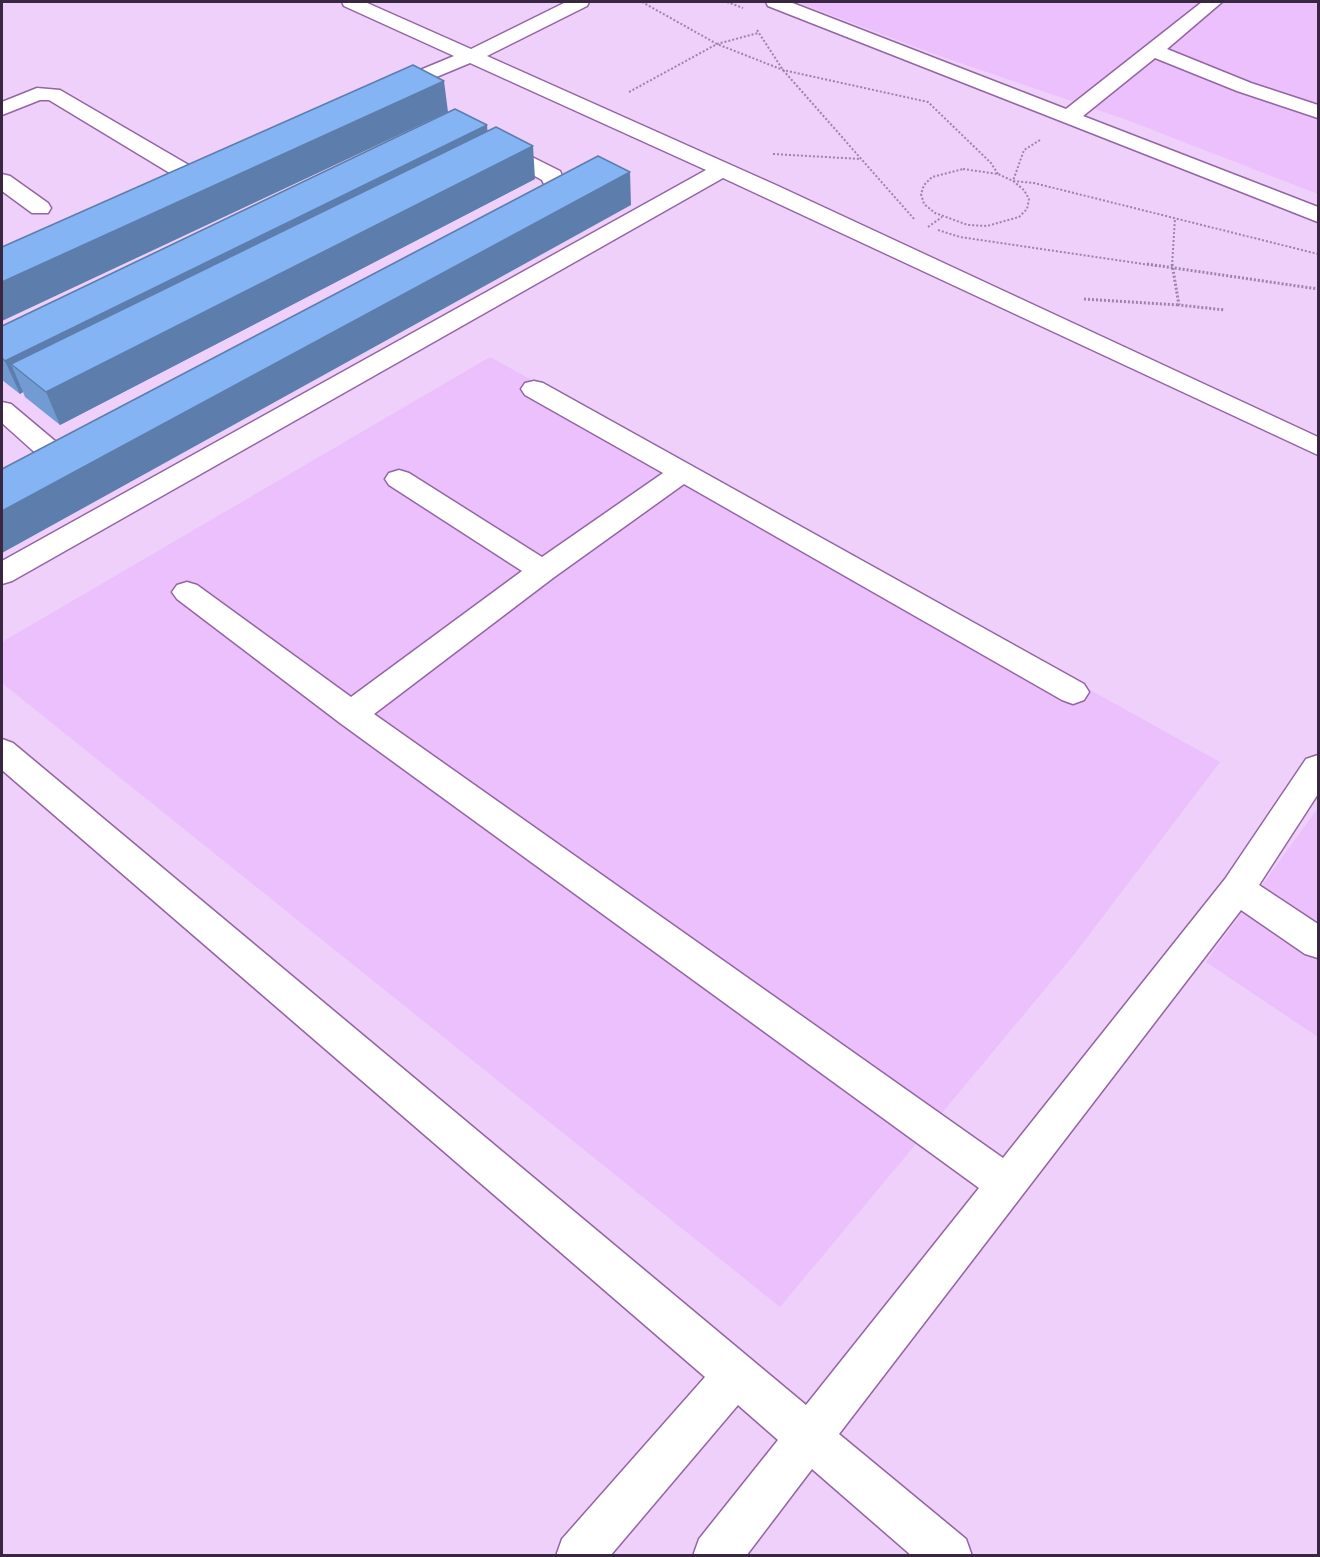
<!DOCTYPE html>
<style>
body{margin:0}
#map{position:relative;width:1320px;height:1557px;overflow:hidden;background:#eed0fa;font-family:Mulish,sans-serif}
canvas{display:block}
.frame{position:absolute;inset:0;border:3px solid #392640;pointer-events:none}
</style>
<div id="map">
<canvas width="1320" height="1557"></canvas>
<div class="frame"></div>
</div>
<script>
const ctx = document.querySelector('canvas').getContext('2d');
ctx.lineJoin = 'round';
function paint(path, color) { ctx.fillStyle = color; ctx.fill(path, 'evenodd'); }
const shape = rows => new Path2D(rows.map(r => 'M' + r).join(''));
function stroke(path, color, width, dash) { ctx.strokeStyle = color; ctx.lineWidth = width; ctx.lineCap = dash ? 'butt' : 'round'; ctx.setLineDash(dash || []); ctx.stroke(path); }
const built = shape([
 [797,2,1318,2,1318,194,1127,120,937,55],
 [490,357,1220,762,1076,952,780,1307,2,683,2,642],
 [1318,808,1318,1037,1206,962]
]);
const pathFar1 = shape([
 [642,2,717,44,783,70,928,102,991,163,998,174],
 [727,2,743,8],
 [757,30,783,70,915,220],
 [629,92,717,44,758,33],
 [1040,140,1024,150,1013,181,1034,183,1318,254],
 [773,154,861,159],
 [963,169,998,174,1013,181,1024,190,1029,199,1027,209,1019,217,987,226,968,225,935,213,924,204,921,194,924,185,932,177,963,169],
 [928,227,942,217],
 [938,230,960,237,1157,266],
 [1172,266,1175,218]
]);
const path = shape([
 [1147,264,1318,289],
 [1172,264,1179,305,1225,310],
 [1084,299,1179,305]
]);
const minor = shape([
 [342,2,365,2,471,49,566,2,589,2,587,6,487,56,778,186,1318,437,1318,455,723,178,12,581,2,584,2,561,706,170,470,63,393,95,379,95,376,91,379,87,454,56,344,6,342,2],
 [766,2,790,2,1066,109,1202,2,1222,2,1167,49,1251,83,1318,105,1318,118,1237,91,1155,58,1083,116,1318,207,1318,222,768,6,766,2],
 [37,88,60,90,199,171,202,176,199,181,191,183,183,181,49,100,40,100,2,115,2,102,37,88],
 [494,138,560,171,568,189,565,194,532,211,516,211,513,206,516,201,545,186,542,180,486,149,483,144,486,139,494,138],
 [2,174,10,176,48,203,51,208,48,213,32,213,2,191,2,174],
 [534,381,543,383,1084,684,1089,692,1084,700,1073,704,1062,700,684,484,553,578,374,714,1003,1158,1225,879,1306,759,1318,755,1318,794,1259,885,1318,924,1318,958,1305,954,1241,910,839,1434,966,1539,972,1556,912,1556,812,1469,746,1556,693,1556,699,1539,778,1440,738,1405,610,1556,556,1556,562,1539,705,1377,2,770,2,739,13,743,806,1405,979,1188,340,723,177,599,172,592,177,585,187,582,197,585,351,697,522,571,389,485,385,479,389,473,399,470,409,473,542,557,663,473,525,395,521,389,525,383,534,381],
 [2,402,11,404,61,446,64,452,61,458,51,461,41,458,2,423,2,402]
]);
const wall = shape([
 [487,125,487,131,535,179,60,425,25,397,23,392,20,394,2,380,2,326]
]);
const shadedWall = shape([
 [444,81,448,112,2,321,2,282],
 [487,125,490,157,11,364,23,392,20,394,5,361],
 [533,146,535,179,60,425,46,392],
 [630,172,631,205,2,553,2,511]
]);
const building = shape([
 [413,65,444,81,2,282,2,247,413,65],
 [455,109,487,125,5,361,2,358,2,326,455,109],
 [496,127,533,146,46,392,11,364,496,127],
 [598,156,630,172,2,511,2,469,598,156]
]);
paint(built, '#ebc0fc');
stroke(minor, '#9365a4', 3);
stroke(pathFar1, '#9d84a6', 2, [2, 2]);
stroke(path, '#9d84a6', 3, [2, 2]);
paint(minor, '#fff');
paint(wall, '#729bd3');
paint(shadedWall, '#5d7eac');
paint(building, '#85b4f5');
stroke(building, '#5d7eac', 1.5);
</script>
